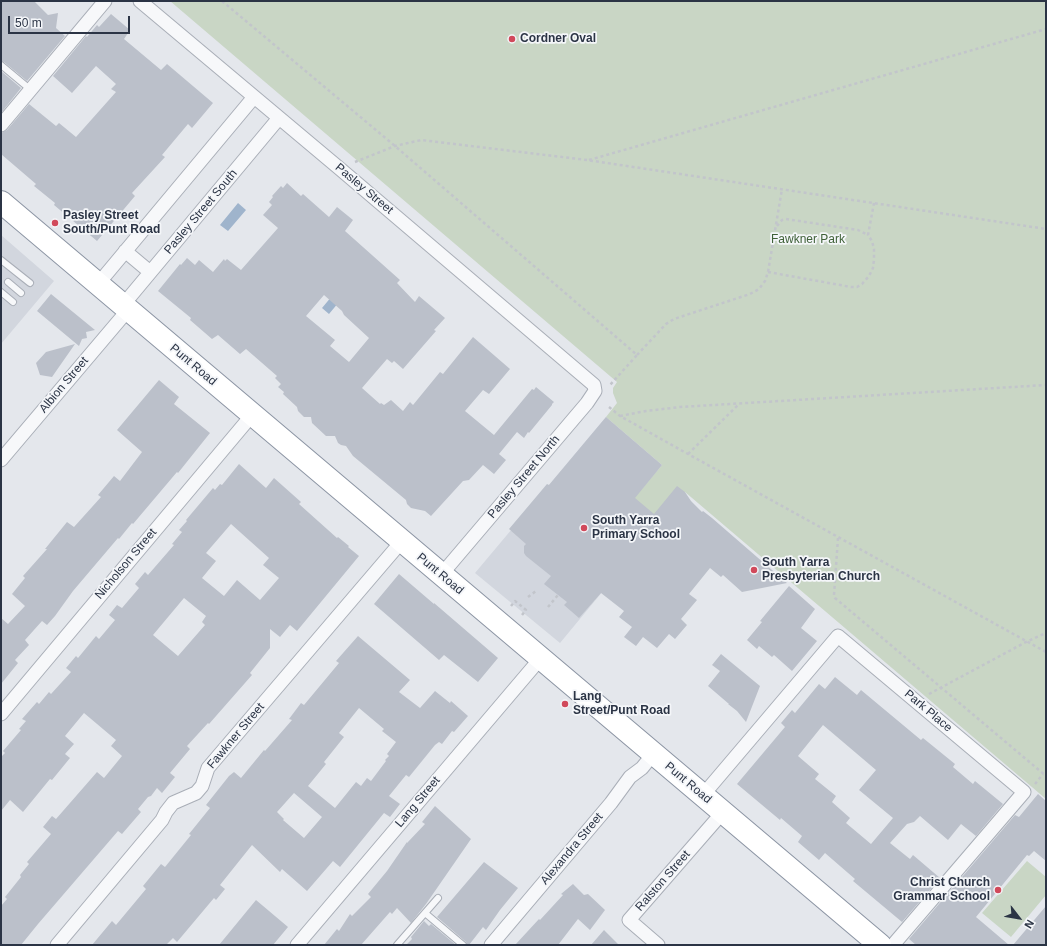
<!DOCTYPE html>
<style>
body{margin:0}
#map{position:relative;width:1047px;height:946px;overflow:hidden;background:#e4e7ec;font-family:Helvetica,sans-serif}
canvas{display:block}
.frame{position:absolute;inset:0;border:2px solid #2b3445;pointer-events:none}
.north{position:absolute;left:999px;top:898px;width:40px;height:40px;-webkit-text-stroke:3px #f4f6f9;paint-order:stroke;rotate:121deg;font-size:11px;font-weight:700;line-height:16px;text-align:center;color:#2b3445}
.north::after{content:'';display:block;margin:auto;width:14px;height:18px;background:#2b3445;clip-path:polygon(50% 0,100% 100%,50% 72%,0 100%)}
.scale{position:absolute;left:8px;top:16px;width:122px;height:18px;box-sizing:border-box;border:2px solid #2b3445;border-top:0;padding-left:5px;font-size:12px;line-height:14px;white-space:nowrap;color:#2b3445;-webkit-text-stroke:3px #f4f6f9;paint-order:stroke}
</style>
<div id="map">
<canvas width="1047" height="946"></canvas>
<div class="frame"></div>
<div class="north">N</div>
<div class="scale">50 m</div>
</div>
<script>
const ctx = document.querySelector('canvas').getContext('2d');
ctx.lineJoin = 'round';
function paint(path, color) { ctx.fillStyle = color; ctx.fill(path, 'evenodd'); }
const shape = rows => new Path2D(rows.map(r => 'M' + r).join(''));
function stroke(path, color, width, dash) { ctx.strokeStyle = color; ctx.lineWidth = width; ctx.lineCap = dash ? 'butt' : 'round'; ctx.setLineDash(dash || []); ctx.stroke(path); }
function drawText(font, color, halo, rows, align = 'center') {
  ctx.font = font + ' Helvetica,sans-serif'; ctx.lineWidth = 3.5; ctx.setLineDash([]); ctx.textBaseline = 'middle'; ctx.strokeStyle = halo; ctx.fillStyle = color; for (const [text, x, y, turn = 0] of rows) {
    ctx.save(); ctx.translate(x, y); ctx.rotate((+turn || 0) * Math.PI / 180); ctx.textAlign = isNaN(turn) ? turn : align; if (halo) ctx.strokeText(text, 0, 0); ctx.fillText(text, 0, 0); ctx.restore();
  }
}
const built = shape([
 [1,235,54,281,1,344],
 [606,417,662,465,658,470,685,492,560,643,475,573]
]);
const green = shape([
 [170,1,1046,1,1046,799,685,492,660,523,634,498,640,488,642,489,662,465,606,417,617,403,613,393,613,388,617,382],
 [1027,861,1046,877,1046,895,1011,937,982,913]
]);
const water = shape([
 [238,203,246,210,228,231,220,225],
 [337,290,344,296,329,314,322,308]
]);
const building = shape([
 [1,1,34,1,48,15,58,13,56,28,65,36,27,81,4,62,1,61],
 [111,14,130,30,124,39,161,70,167,64,213,103,192,128,188,124,162,155,165,157,132,193,135,196,97,241,54,205,55,203,34,186,36,184,1,154,1,133,7,130,29,104,56,126,59,123,76,137,116,92,111,89,116,84,96,66,72,93,53,76,86,36,87,37,97,25,99,27],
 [1,71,21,88,1,113],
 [287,183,301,196,303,194,329,217,337,207,353,220,345,231,400,280,397,283,415,302,419,296,445,318,434,330,436,331,403,369,394,361,392,363,387,359,362,388,380,404,381,403,384,405,391,400,403,411,410,402,413,405,440,372,443,374,473,337,510,369,489,394,483,390,465,411,494,435,532,389,534,390,536,387,554,402,552,404,552,405,529,433,528,432,524,438,517,432,499,454,506,460,494,474,483,465,469,480,463,481,431,516,425,511,411,508,407,504,406,500,353,456,346,446,341,445,338,443,335,436,326,436,312,423,311,417,304,417,298,411,297,407,283,394,284,392,278,387,281,384,275,378,277,376,246,349,240,354,218,335,212,339,190,320,191,318,158,291,180,264,181,265,187,258,195,265,199,260,213,272,224,259,225,261,227,259,241,270,278,228,263,215,272,205,269,202,273,197,272,196,281,186,283,188],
 [324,295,342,311,344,315,369,338,349,362,330,346,335,340,306,316],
 [51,294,95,330,86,332,87,338,82,339,79,346,37,311],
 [75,344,52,377,40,375,36,363,46,352],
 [159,380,179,397,174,404,210,433,178,473,177,472,133,524,132,523,119,539,118,538,73,591,55,616,47,625,42,621,25,640,29,645,15,660,18,663,1,684,1,618,8,624,25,606,12,594,25,578,23,576,47,549,45,549,67,522,74,527,101,497,98,495,114,476,120,481,142,452,117,430],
 [606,417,662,465,635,498,654,514,677,486,685,492,691,501,702,512,703,511,712,518,787,583,742,592,723,575,721,577,710,568,689,594,697,600,681,619,687,625,675,639,669,634,657,648,643,637,636,646,624,637,632,627,619,617,624,611,601,593,579,618,564,605,567,602,544,584,551,576,526,556,524,553,524,546,526,544,509,529,547,484,549,485],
 [239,464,266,488,274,478,301,502,299,504,337,538,338,537,349,546,348,547,359,556,297,631,290,625,280,637,270,629,270,648,250,673,252,675,209,724,208,723,187,746,190,749,170,773,175,777,162,793,157,788,151,796,148,797,138,809,141,812,122,834,118,831,38,924,21,945,1,945,1,906,7,899,5,897,21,877,20,875,29,864,27,862,51,834,43,827,52,816,56,819,97,772,104,778,122,756,111,746,116,740,84,713,65,736,74,744,65,754,70,758,52,780,50,779,23,812,10,800,1,811,1,757,5,753,3,751,21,730,19,729,26,721,22,719,37,702,39,704,49,692,51,694,71,672,66,668,76,656,78,658,96,636,99,639,115,620,109,615,117,605,122,608,139,588,135,584,145,572,148,575,174,545,172,544,182,532,179,530,187,521,186,520,213,488,215,490,220,484,222,485],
 [231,524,269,558,263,565,279,578,260,600,237,580,224,596,202,578,216,561,206,553],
 [184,598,206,616,202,622,205,625,178,656,153,635],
 [399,574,434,604,434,603,498,658,478,682,444,655,439,660,374,604],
 [789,586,815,609,801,628,817,641,792,671,774,655,772,657,759,646,757,649,747,640,762,622,760,621],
 [358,636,410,680,399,692,420,708,435,691,450,703,451,701,468,716,454,732,452,731,442,744,439,742,435,745,409,777,406,775,389,796,400,804,390,817,384,813,340,867,333,861,307,891,282,869,280,872,252,845,220,885,225,889,216,900,214,898,177,942,173,938,166,945,92,945,112,921,116,925,146,889,143,886,161,864,165,867,191,835,189,834,210,808,206,805,229,776,234,772,241,778,264,750,265,751,292,720,289,719,301,703,304,705,339,663,336,661],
 [359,708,384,729,382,731,396,742,387,754,389,756,385,760,386,761,371,781,367,778,361,786,356,782,335,808,308,786,326,764,324,762,344,737,339,733],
 [294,793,322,817,304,838,283,820,284,819,277,812],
 [721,654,760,686,746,722,737,711,728,704,729,704,708,686,720,671,712,665],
 [835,677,857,695,861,690,921,740,923,738,955,764,953,767,973,784,975,781,1003,804,976,836,961,824,948,840,920,816,914,822,907,824,890,843,910,859,913,855,940,878,902,922,853,881,855,879,825,853,819,860,798,842,802,836,781,818,780,820,737,784,785,727,781,723,792,710,795,713,819,684,825,689],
 [823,725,876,770,859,790,893,818,871,844,846,823,850,818,832,802,836,796,815,779,819,774,798,756],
 [1038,794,1046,801,1046,861,1034,851,1029,856,1027,855,976,917,1009,945,916,945,909,939,1015,815,1019,817],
 [435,806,471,839,426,904,411,923,397,908,392,914,390,912,361,945,324,945,337,929,339,931,350,914,352,916,371,897,368,894,387,871,407,842,407,843,425,824,422,822],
 [484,862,518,888,500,910,486,930,483,927,469,945,467,945,466,942,437,917],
 [573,884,584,895,588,894,605,910,590,930,578,919,558,945,515,945,539,919,540,920,563,895,561,894],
 [256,900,288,927,273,945,219,945],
 [1046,906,1046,945,1013,945],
 [424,921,429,926,431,924,456,945,406,945,412,939,411,937],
 [604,930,619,945,591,945]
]);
const path = shape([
 [222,1,395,146,637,355,610,385],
 [589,160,1046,29],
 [355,162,395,146,421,140,587,160,1046,229],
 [777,226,782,220,786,219,858,230,868,235],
 [768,272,851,287,857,287,862,284,869,276,873,268,874,259,874,249,872,241,868,235,874,203],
 [637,355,666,324,674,319,750,294,759,289,765,281,768,272,782,189],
 [609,407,620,416,688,454,1046,652],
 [620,416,646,411,680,407,1046,385],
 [688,454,738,405],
 [838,538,834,595,835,598,1046,776],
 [528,597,536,591],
 [511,606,515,601,520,605,526,610,522,615],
 [548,607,558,595],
 [929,694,1026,642,1046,633],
 [1035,784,1043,774]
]);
const lane = shape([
 [1,65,31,90],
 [1,260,30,283],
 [8,282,21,293],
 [1,292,13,302],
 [425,913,463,945],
 [397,945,438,898]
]);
const street = shape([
 [140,1,339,168,594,385,595,391,587,403,441,575],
 [1,125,105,1],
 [125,251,150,272],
 [98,284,254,97],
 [123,305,279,118],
 [1,460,128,310],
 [1,714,252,415],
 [703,795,838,636,1024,792,893,945],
 [57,945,162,820,166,812,173,803,196,793,202,786,208,768,402,541],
 [297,945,540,659],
 [491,945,611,803,630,777,642,768,654,753],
 [658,945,629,920,723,812]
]);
const highway = shape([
 [1,202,880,945]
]);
const markers = [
 [512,39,4,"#d1495b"],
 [55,223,4,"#d1495b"],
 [584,528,4,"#d1495b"],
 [754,570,4,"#d1495b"],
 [565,704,4,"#d1495b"],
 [998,890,4,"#d1495b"]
];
const poiNames = [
 ["Cordner Oval",520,39],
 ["Pasley Street",63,216],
 ["South/Punt Road",63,230],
 ["South Yarra",592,521],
 ["Primary School",592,535],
 ["South Yarra",762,563],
 ["Presbyterian Church",762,577],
 ["Lang",573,697],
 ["Street/Punt Road",573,711],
 ["Christ Church",990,883,"right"],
 ["Grammar School",990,897,"right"]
];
const streetNames = [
 ["Pasley Street",364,189,40],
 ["Pasley Street South",201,212,-50],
 ["Punt Road",193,365,40],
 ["Albion Street",64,385,-50],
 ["Pasley Street North",524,477,-50],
 ["Nicholson Street",126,564,-50],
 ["Punt Road",440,574,40],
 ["Park Place",928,711,40],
 ["Fawkner Street",236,736,-50],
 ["Punt Road",688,783,40],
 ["Lang Street",418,802,-50],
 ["Alexandra Street",572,849,-50],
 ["Ralston Street",663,881,-49]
];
const parkNames = [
 ["Fawkner Park",808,240]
];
paint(built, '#d2d6de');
paint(green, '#c9d6c5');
paint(water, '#9fb4cc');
paint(building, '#bbc0ca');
stroke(lane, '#a9aeb7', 8);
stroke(street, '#a9aeb7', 15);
stroke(highway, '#8b94a3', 24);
stroke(path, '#c2c5cb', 2.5, [3, 3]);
stroke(lane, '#f7f8fa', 6);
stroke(street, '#f7f8fa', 13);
stroke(highway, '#fff', 22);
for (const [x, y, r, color] of markers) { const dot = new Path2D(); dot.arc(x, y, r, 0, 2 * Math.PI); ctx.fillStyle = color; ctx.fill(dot); stroke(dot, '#f4f6f9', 1.5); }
drawText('bold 12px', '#2b3445', '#f4f6f9', poiNames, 'left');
drawText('12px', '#2b3445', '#f4f6f9', streetNames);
drawText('12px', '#3f6138', '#f4f6f9', parkNames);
</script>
